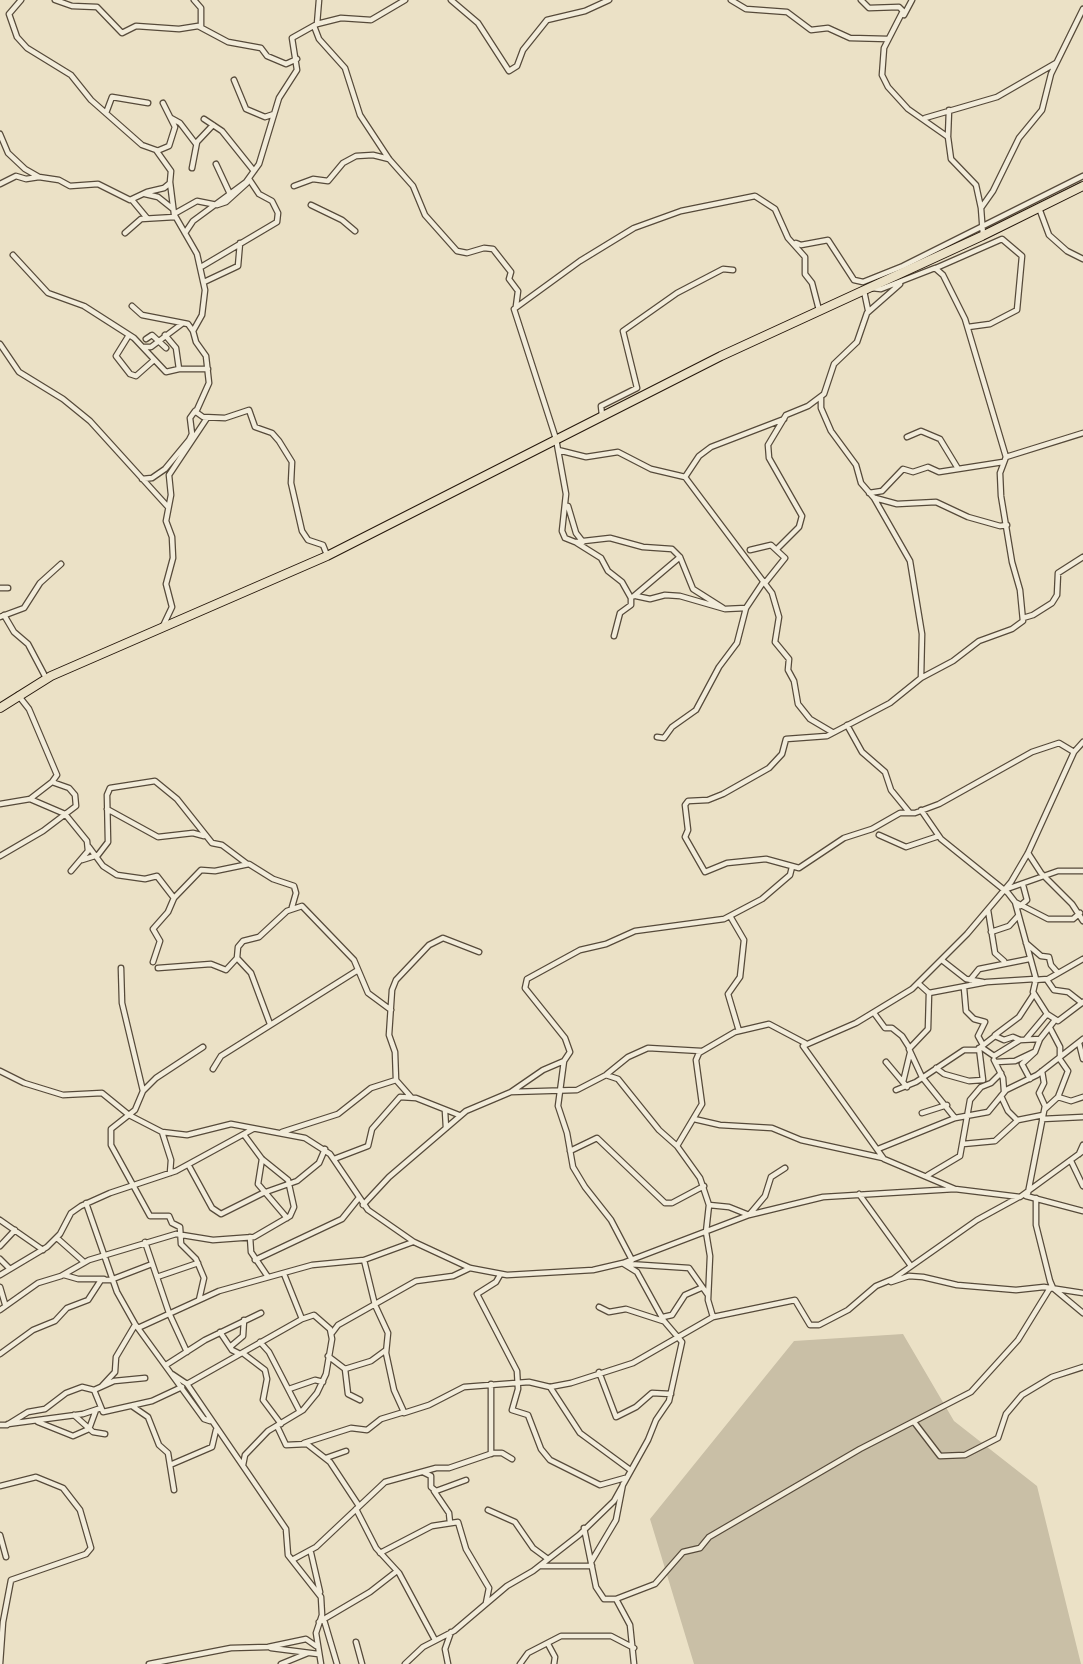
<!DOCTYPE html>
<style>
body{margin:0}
canvas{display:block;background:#ebe1c6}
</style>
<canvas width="1083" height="1664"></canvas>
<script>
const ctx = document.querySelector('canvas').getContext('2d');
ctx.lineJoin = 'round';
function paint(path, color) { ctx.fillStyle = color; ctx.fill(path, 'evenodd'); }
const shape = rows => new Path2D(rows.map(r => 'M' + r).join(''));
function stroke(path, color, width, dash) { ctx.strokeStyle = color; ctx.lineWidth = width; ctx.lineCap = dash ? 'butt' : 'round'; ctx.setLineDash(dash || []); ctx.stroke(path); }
const green = shape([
 [903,1334,954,1421,1037,1486,1081,1664,694,1664,650,1519,794,1341]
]);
const minor = shape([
 [21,0,9,14,17,37,27,48,71,75,91,100,142,145,156,150,171,171,170,182,174,214,197,254,205,290,202,315,193,331,196,342,206,356,209,383,196,412,203,417,225,418,249,410,255,427,272,433,279,441,292,462,291,483,302,531,308,540,323,545,327,555],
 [55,0,72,6,97,7,122,33,136,26,179,29,198,26,228,42,261,48,267,56,286,64,297,59],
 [194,0,201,8,201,26],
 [451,0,478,23,509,71,517,66,523,50,547,20,585,11,609,0],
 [731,0,746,9,787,12,811,30,828,28,850,38,888,39],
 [861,0,869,8,899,7,903,11,884,48,882,75,888,87,908,109,948,137,951,159,976,185,981,208],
 [904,15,912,0],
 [317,24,341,18,371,20,405,0],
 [314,26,319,39,345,68,360,115,389,159,413,186,425,215,457,251,467,253,484,248,493,249,511,272,509,279,518,291,516,306],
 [234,80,246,109,265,117,274,114],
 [106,113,112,97,148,103],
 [171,118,180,123,196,144],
 [925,118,997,97,1056,63],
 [204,119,222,131,254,171],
 [0,134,8,153,25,169,39,177],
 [948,136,949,110],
 [157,151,169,146,175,127,163,103],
 [216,164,230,194],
 [192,168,197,142,213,125],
 [0,184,16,176,26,179,39,177,59,180,70,186,98,184,130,200,147,192,164,188,170,183],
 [294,186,313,179,328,181,343,163,356,156,373,155,389,159],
 [145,194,158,197,173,209],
 [132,200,147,218],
 [311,205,342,220,355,231],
 [1039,208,1049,235,1067,251,1083,259],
 [174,214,197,201,217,205,226,202,247,183],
 [125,233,141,219,175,217],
 [185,233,193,221,246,182,259,164,279,98,297,70,292,38,317,24,319,0],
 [983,235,981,208,993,191,1019,138,1042,110,1051,74,1083,9],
 [796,243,801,245,828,240,854,280,863,282,903,266,1083,176],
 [13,255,48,293,84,306,134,338,166,372,179,369,208,369],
 [201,267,277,222,278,213,272,201,259,194,249,179],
 [936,268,1002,239,1022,256,1017,310,990,324,968,327],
 [204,282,238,266,240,243],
 [871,288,881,289,935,268,943,275,965,319,1006,457,1000,473,1001,496,1012,562,1020,590,1023,621,1012,629,979,641,953,661,921,678,890,703,827,736,786,739,782,754,769,768,723,794,708,800,688,801,685,805,688,830,685,837,705,872,727,863,766,859,799,868,844,838,872,829,900,813,915,813,939,804,1032,752,1059,743,1074,752,1028,853,1011,882,967,934,912,989,856,1023,803,1046,884,1159,955,1189],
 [864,291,868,310],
 [132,306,142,315,183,323],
 [129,335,116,356,130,374,136,376,154,360],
 [165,335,176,348,179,369],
 [146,339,152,335,166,348],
 [0,344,19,372,63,399,90,421,168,507],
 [144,347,151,347,183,323,188,324,193,331],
 [821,398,821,408,831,431,856,465,861,483,874,498,910,561,922,634,921,678],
 [602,415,601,406,637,388,623,331,677,293,723,269,733,270],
 [907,437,921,431,940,439,957,467],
 [558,450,586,457,618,452,651,469,685,477,772,593,779,617,775,642,789,659,788,670,794,681,798,704,810,719,832,732],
 [1006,457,1083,433],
 [685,477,699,456,711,447,784,419],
 [142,479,152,478,165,469,189,440,192,434,190,418,195,411],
 [869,493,882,491,903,469,913,472,928,467,939,472,1003,462],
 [875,498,897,504,936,502,968,517,1000,526,1007,525],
 [568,506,576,533,583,542],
 [577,543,601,558,608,571,622,582,631,598,631,605,620,613,614,636],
 [777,549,799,527,802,516,769,458,768,445,786,415,808,406,824,394,834,364,857,342,867,313,900,284],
 [750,550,771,545,785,558,765,583],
 [0,588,8,588],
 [634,596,680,557],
 [636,596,650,599,665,595,680,596,725,609,746,608],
 [723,608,693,589,680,557,672,549,643,547,610,538,575,542,565,538,562,531,566,494,556,439,514,309,580,261,634,228,681,211,755,196,775,209,788,238,805,257,805,274,812,283,819,310],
 [4,615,14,632,28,644,46,678],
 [0,617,24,608,40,583,61,564],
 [1023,618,1033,615,1052,603,1057,595,1058,573,1083,557],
 [163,626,172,607,166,584,173,558,172,537,166,521,171,495,169,475,207,418],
 [847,725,862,752,885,772,891,790,909,812],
 [657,737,664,738,672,727,696,710,719,667,737,643,746,608,764,581],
 [1074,752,1083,742],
 [30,799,65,814,87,841,88,851,71,871],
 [0,804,30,799,52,782,57,775,29,709,18,695],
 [107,809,158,837,193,833,204,836],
 [921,810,941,839,1008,893,1015,902,1036,979,1033,992,1047,1014,1058,1021,1083,1002],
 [879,835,906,847,939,836],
 [89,847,103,866,117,875,145,879,157,876,174,898],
 [1028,853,1041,873,1072,904,1083,921],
 [0,856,43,831,76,806,75,795,69,788,52,782],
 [82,860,98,855,108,842,107,795,110,788,155,781,177,799,212,843,222,845,246,863],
 [1004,890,1058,871,1083,871],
 [1015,902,1048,919,1073,919,1080,913],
 [1020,906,1027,900,1023,885],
 [988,910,995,953,1004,961],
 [730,916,744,940,740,977,728,994,739,1031],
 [991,932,1009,926,1018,916],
 [1026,943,1041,956,1049,957,1051,965,1058,973],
 [237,958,251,973,270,1024],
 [943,961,966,979,983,982],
 [153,962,160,941,153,929,168,912,174,898,201,870,215,871,249,864,273,879,294,886,296,893,292,907],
 [121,968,122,1003,143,1091,135,1110,111,1129,111,1145,150,1216,169,1216,172,1223,180,1227,181,1244,196,1259,204,1278,199,1300],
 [158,968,211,964,226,970,237,958,238,947,243,941,259,937,287,911,302,906,354,960,368,993,391,1010],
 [970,980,979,969,1029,959],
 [1034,980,1048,979,1083,959],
 [1047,980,1054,990,1068,992,1082,1003],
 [919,984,929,993,987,982,1035,979],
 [964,988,966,1011,974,1019,985,1022,978,1036,983,1045],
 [929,993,928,1029,909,1049,922,1077,955,1118],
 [874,1013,885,1028,892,1028,902,1036,909,1047],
 [1050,1028,1060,1047,1060,1056],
 [995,1035,1019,1017,1034,994],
 [1026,1039,1047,1014],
 [1079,1043,1083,1059],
 [981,1047,994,1056,1020,1040],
 [979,1048,983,1080],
 [994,1060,1003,1078,1004,1091],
 [564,1061,558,1106,567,1133,573,1167,585,1187,611,1220,632,1260],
 [886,1062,907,1087],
 [996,1062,1015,1061,1034,1052],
 [936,1068,944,1074,969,1081,983,1080],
 [213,1069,221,1056,358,970],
 [0,1071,24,1083,63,1095,102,1093,129,1115,162,1132,187,1135,231,1124,305,1138,330,1154,368,1210,414,1242,470,1268,507,1275,593,1270,623,1263,749,1215,823,1197,955,1189,1020,1197,1083,1151],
 [607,1074,628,1057,648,1048,701,1051],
 [1030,1079,1022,1064,1035,1052,1040,1039,1055,1020],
 [903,1082,910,1053],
 [896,1090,916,1082,964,1050,977,1050,995,1036,1004,1040,1013,1037,1020,1040,1040,1039],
 [143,1091,156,1078,203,1047],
 [511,1092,543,1070,564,1061,570,1052,565,1038,525,988,527,979,580,950,606,944,635,931,724,919,762,899,790,875,792,867],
 [1001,1096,1008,1111,1017,1120],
 [411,1097,396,1080,395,1052,389,1035,392,990,396,980,429,945,443,938,479,952],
 [1058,1097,1068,1071,1059,1058],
 [1045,1109,1058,1097,1071,1101,1083,1097],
 [445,1111,446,1128],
 [922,1113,947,1105],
 [694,1119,720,1125,772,1128,801,1140,883,1158],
 [1042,1119,1083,1117],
 [162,1132,171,1160,170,1173],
 [282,1132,338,1114,371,1088,396,1080],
 [963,1144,995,1141,1018,1120,1043,1115],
 [677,1146,702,1104,696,1060,699,1053,735,1032,769,1024,805,1043],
 [878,1149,955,1118,988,1112,1006,1090,1037,1075,1083,1039],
 [570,1151,597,1138,665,1203,672,1203,704,1186],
 [1079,1154,1083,1145],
 [262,1159,258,1184,287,1218],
 [334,1159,368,1146,372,1129,400,1097,416,1098,459,1115],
 [1071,1161,1083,1186],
 [189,1166,212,1208,221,1214,263,1193,297,1181,319,1163,325,1149],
 [928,1175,960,1156,970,1100,981,1087,991,1083,1001,1073],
 [1028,1193,1045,1106,1039,1093,1044,1083,1042,1071],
 [859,1194,911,1266],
 [1026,1196,1083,1211],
 [1036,1198,1036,1225,1050,1281,1053,1288,1083,1313],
 [86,1203,117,1292,135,1324,204,1419,210,1421],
 [363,1205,389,1177,466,1111,511,1092,577,1090,606,1075,618,1079,659,1130,677,1146,700,1178,709,1205,706,1232,710,1256,708,1300,713,1317,633,1363,571,1383,550,1387,529,1382,464,1387,429,1405,404,1413],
 [709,1205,729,1207,749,1215,765,1196,771,1177,785,1168],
 [0,1220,43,1250],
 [250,1237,251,1252,268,1277],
 [57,1238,84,1262],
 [145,1242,169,1313,187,1352],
 [0,1246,15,1230],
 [0,1259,9,1268],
 [255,1260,342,1219,358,1199],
 [628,1264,689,1268,708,1295],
 [284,1274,302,1319],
 [0,1275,47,1247,60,1234,71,1213,81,1206,110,1193,176,1171,253,1129],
 [64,1275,78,1279,104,1279],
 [500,1275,496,1282,477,1294,517,1371,518,1389,512,1410,528,1415,541,1449,550,1460,600,1485,625,1478],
 [157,1277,198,1263],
 [113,1279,152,1264],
 [891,1282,909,1276,923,1277,957,1285,1016,1290,1044,1287,1083,1293],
 [0,1287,5,1304],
 [599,1307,609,1312,626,1309,663,1321],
 [0,1310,38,1283,61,1276,89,1260,176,1234,213,1240,254,1237,290,1216,294,1207,288,1180,262,1159,245,1136],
 [663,1317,672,1315,685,1295,701,1288],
 [713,1317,795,1300,810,1325,819,1325,848,1310,876,1286,893,1279,977,1220,1019,1197],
 [138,1328,219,1291,312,1265,364,1260,413,1242],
 [220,1332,232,1350,240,1354],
 [332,1333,338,1325,416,1281,453,1276,470,1268],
 [260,1342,269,1352,300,1412],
 [230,1347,243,1336,244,1320],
 [0,1354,33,1330,55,1321,67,1308,88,1300,101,1280,113,1280],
 [244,1354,265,1370,267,1379,263,1400,281,1424],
 [328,1356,345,1369,348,1394,360,1400],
 [166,1365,205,1340,261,1313],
 [345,1369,371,1361,386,1350],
 [599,1372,616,1417,636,1407,652,1393,671,1394],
 [172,1374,187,1384,286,1529,288,1555,321,1597,322,1615,316,1633,321,1664],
 [187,1384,302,1319,314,1315,330,1329,332,1339,326,1374,317,1393,303,1410,268,1431,245,1455,243,1465],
 [491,1384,491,1454],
 [102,1386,115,1372,116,1357,135,1325],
 [550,1387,580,1433,629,1469],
 [289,1389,315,1380,323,1382],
 [94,1390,114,1381,145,1378],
 [132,1406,148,1417,159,1445,168,1453,174,1490],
 [74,1415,93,1432,105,1434],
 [38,1422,73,1436,89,1429,96,1410],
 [914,1422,940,1456,965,1455,998,1438,1006,1414,1022,1395,1052,1377,1083,1367],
 [8,1424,83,1414,101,1408],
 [0,1425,7,1425,28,1412,45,1409,66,1393,82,1387,94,1390,103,1412,152,1401,182,1387],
 [277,1426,286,1445,307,1444,330,1462,359,1506],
 [304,1443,351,1428,367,1430,381,1419,404,1412,394,1390,386,1353,388,1333,375,1305,364,1260],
 [326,1458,346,1451],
 [170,1465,212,1447,216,1430],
 [423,1472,431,1476,431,1487,436,1491,466,1480],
 [0,1486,36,1477,63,1488,80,1510,91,1548,86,1554,11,1580,3,1622,0,1664],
 [434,1491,449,1513,450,1523],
 [356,1509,376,1548,399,1573,435,1640],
 [488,1510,515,1522,533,1548,548,1559],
 [584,1528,596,1587,604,1599,616,1599,655,1584,683,1552,700,1548,709,1537,860,1449,971,1392,1018,1340,1050,1288],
 [0,1535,6,1557],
 [311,1553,320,1592],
 [380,1553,432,1526,458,1522,466,1549,489,1588,486,1603],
 [292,1560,316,1547,385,1482,436,1468,449,1468,493,1453,502,1453,512,1459],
 [591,1562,616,1520,623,1484],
 [540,1566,592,1566],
 [616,1599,630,1625,634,1664],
 [324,1620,337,1664],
 [319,1622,370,1592,397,1571],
 [356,1642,362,1664],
 [548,1644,555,1657,554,1664],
 [271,1648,318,1654],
 [149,1664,231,1648,268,1647,306,1639,316,1646],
 [281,1664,308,1653],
 [405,1664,423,1647,454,1631,507,1586,533,1571,579,1535,614,1501,648,1440,656,1420,669,1401,682,1342,664,1321,637,1272,624,1264],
 [448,1664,445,1649,451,1632],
 [520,1664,528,1653,561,1636,611,1636,634,1648]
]);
const trunk = shape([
 [0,708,51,676,327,556,721,356,982,236,1083,186]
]);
paint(green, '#c9bfa6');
stroke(minor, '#564a3a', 7);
stroke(trunk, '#25170b', 10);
stroke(minor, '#f2ecda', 4.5);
stroke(trunk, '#ebe1c6', 8);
</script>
